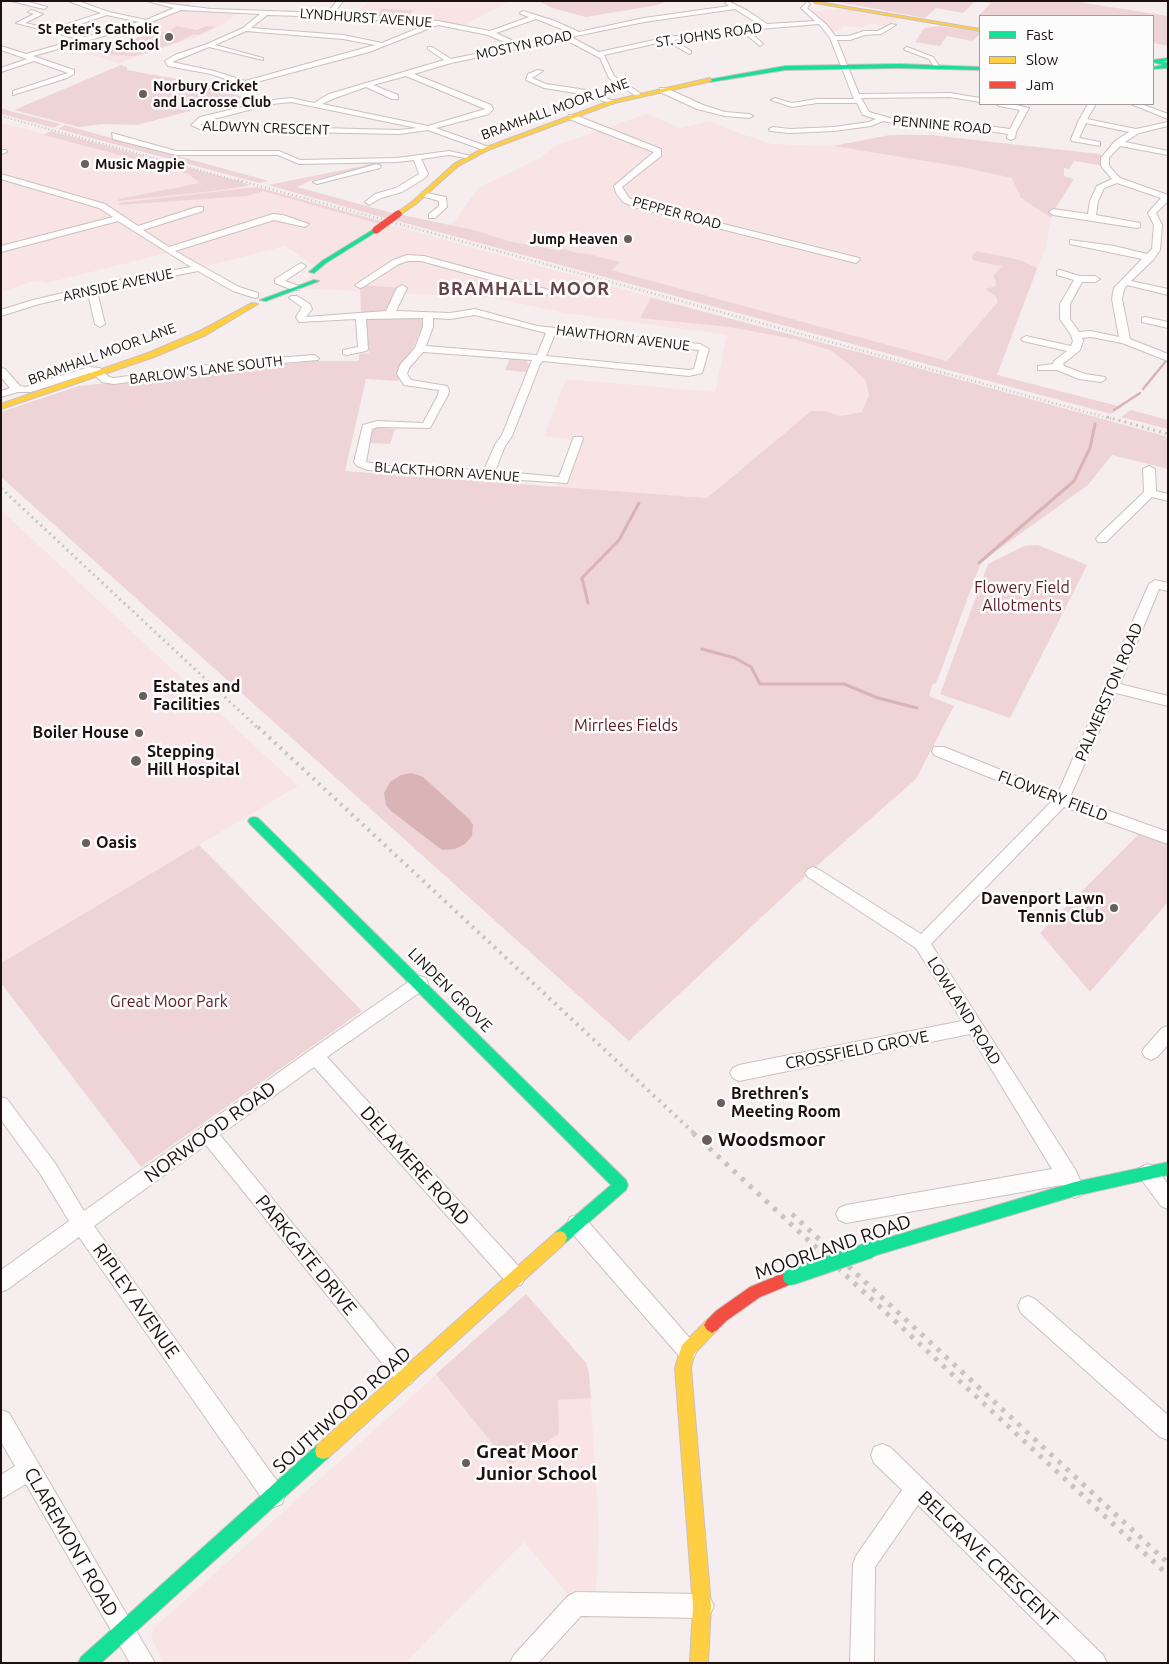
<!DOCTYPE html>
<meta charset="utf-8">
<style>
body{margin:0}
#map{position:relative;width:1169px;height:1664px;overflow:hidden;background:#f6eeee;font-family:Ubuntu,sans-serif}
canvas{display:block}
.frame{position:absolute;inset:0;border:2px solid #1d1011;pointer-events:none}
.legend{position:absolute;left:979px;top:15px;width:175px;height:90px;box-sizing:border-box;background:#fcfcfc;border:1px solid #a39e9e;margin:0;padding:6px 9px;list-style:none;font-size:15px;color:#1d1011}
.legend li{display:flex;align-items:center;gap:10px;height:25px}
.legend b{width:25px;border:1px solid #a39e9e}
</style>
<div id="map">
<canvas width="1169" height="1664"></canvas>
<div class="frame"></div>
<ul class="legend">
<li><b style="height:6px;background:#16e098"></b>Fast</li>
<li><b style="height:6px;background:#ffcf43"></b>Slow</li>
<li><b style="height:6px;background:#f24e42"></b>Jam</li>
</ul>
</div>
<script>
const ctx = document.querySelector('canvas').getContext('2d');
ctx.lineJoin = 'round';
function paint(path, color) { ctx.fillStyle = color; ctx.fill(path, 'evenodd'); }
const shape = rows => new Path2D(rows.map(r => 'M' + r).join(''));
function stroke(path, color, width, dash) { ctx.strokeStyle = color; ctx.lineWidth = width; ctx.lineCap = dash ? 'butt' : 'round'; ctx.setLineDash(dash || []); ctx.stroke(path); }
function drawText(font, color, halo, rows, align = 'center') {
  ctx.font = font + ' Ubuntu,sans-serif'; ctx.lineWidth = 5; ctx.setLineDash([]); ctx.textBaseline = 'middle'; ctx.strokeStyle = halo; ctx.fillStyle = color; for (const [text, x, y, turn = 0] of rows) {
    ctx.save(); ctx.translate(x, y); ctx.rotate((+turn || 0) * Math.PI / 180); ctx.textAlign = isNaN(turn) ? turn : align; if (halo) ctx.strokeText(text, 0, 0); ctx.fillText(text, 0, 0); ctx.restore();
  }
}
const built = shape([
 [150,1,194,1,187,7,238,12,227,22,201,35,119,63,84,53,157,32,138,25,179,8],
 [369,1,510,1,464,25,429,19,355,15],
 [854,8,902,17,887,26,871,23,862,28,844,26,834,33,811,11],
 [646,114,681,128,710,121,739,133,772,144,833,146,961,167,1012,178,1021,198,1051,218,1046,247,997,375,446,226,454,222,478,188,538,159,557,145],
 [1,123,290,197,897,365,862,413,795,424,708,498,556,488,573,440,544,436,566,379,715,392,727,335,565,313,494,298,296,288,319,269,285,246,200,268,172,252,47,283,37,280,1,292],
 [1,510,298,786,1,963],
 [526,1294,586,1363,589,1373,599,1528,596,1593,570,1597,524,1542,405,1663,164,1663,151,1637,155,1627]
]);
const green = shape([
 [539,1,666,1,658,5,586,17,552,8],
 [832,1,975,1,963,13,936,8,925,18],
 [979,1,1072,1,1168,16,1168,46,1153,43,1153,16,986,16,979,15,991,3],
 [381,9,382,9,413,10,409,18,378,16],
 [177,26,197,30,206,26,215,27,199,35,194,34,178,42,136,56,109,55,102,52,107,47,155,33,173,31,171,30],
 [940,26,980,32,980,34,972,41,947,36,940,46,915,42,924,28],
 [121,65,127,67,127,70,182,80,243,97,137,125,103,124,78,127,14,110],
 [1,108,14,112,61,124,54,128,1,114],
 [65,125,104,136,269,181,259,183,58,129],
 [51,131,230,179,250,185,222,190,118,201,119,199,200,183,188,174,166,167,43,135],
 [890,135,931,135,1099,154,1105,158,1105,166,1074,161,1069,169,1064,168,1064,176,1074,179,1053,212,1051,218,1021,198,1012,178,961,167,833,146],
 [373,162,382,163,310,181,297,187,396,214,388,219,268,185,363,166],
 [257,187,384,222,380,224,263,191,247,196,119,205,119,203],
 [402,215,474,230,508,241,556,250,565,249,576,253,588,254,620,262,611,270,947,361,998,302,996,296,985,289,996,286,996,281,993,276,1002,266,975,261,971,258,976,251,1020,260,1037,268,997,375,1122,407,1111,414,394,220],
 [360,285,402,288,384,311,366,312,362,316,419,319,422,321,422,328,413,348,399,367,399,381,366,379,345,471,707,498,811,411,825,411,840,416,862,412,869,395,866,381,849,364,830,350,794,339,730,327,640,318,651,298,896,362,1168,437,1168,469,1112,455,1088,485,981,562,936,684,933,683,929,696,954,706,916,779,811,871,629,1041,1,477,1,412,79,386,314,361,359,361,359,354,369,353,366,322,361,316],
 [510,358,528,359,527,363,530,364,526,372,505,370],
 [1131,410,1168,420,1168,429,1121,417],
 [376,428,395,429,390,444,370,443,372,431],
 [1038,545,1087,565,1010,718,940,694,988,564,1024,546],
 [1139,834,1168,845,1168,902,1090,992,1040,933],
 [199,845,362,1011,141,1167,1,983,1,963],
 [526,1294,586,1363,589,1373,591,1398,558,1400,559,1434,510,1465,436,1374]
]);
const water = shape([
 [412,773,423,777,469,819,473,825,472,836,465,844,455,849,442,850,391,811,386,805,384,793,390,782,401,775]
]);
const streamFar1 = shape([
 [1143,389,1166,361],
 [1114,410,1140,393]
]);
const stream = shape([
 [979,563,1074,481,1090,448,1095,424],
 [588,603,582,578,619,540,639,503],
 [702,649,735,658,751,667,760,684,844,684,878,698,917,708]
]);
const street = shape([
 [11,1,25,1,47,7,44,9,11,1],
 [68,1,78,1,109,12,146,20,174,8,147,1,211,9,327,13,337,1,343,1,334,13,438,21,490,31,529,17,521,14,520,13,523,11,555,21,579,32,644,18,729,6,725,3,728,1,748,11,767,24,815,21,801,8,807,2,810,4,807,8,827,25,835,36,849,36,864,31,878,31,891,24,896,25,881,34,865,35,850,40,837,40,859,94,950,93,980,98,980,102,950,97,861,98,869,112,897,120,957,122,1010,129,1020,110,999,106,996,104,1012,104,1029,108,1016,132,1015,138,1011,140,1007,138,1008,134,957,126,897,124,883,121,871,126,834,131,790,133,770,131,769,129,773,127,790,129,834,127,869,122,876,119,863,115,857,103,817,103,792,107,771,100,775,98,792,103,817,99,854,99,830,38,819,24,748,30,762,43,763,44,760,46,742,31,674,40,691,51,691,53,689,54,667,41,604,55,614,76,640,93,640,97,637,97,609,78,600,58,564,39,451,63,414,74,491,105,493,109,489,114,436,128,489,147,490,149,486,151,428,130,399,134,202,130,191,125,200,117,272,100,291,98,314,103,329,94,444,60,428,49,428,47,432,47,451,59,513,46,488,35,438,25,369,52,223,91,219,89,220,87,237,83,211,74,168,66,165,61,175,55,207,44,243,28,260,14,181,10,146,24,33,56,74,70,74,74,67,78,13,95,13,91,68,73,34,61,1,72,1,68,27,59,1,50,1,46,26,54,79,39,16,23,34,14,28,12,31,10,43,14,25,23,52,29,101,13,68,1],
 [735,9,760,25,668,37,599,52,571,37,644,22,735,9],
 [107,15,139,22,86,37,60,31,107,15],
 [267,15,337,17,428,24,382,43,343,35,251,28,267,15],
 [536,19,572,33,520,44,496,33,536,19],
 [246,31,343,39,375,45,245,81,214,71,172,62,209,47,263,60,263,58,215,45,246,31],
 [406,76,485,109,428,126,322,104,335,98,366,87,392,99,398,99,398,95,373,85,406,76],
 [291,102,417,128,399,130,200,125,206,121,272,104,291,102],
 [907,47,933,57,940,67,935,68,929,59,905,50,904,49,907,47],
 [538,70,543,71,532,78,546,84,586,90,616,102,612,104,582,94,544,88,526,80,528,74,538,70],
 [660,88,666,88,703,105,725,112,749,114,753,116,749,118,725,116,697,109,660,92,660,88],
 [1088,104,1096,104,1087,119,1136,129,1168,122,1168,126,1139,133,1125,142,1168,151,1168,155,1120,146,1109,158,1109,166,1120,178,1168,195,1168,201,1156,213,1162,225,1160,250,1153,260,1131,281,1168,289,1168,295,1127,285,1124,289,1122,299,1130,339,1168,354,1168,361,1122,343,1091,337,1082,338,1083,341,1080,350,1063,364,1064,366,1085,374,1105,377,1106,379,1101,382,1079,379,1057,370,1038,370,1038,366,1053,364,1054,361,1067,351,1023,341,1021,339,1026,336,1071,346,1073,341,1071,335,1060,319,1060,304,1074,280,1057,275,1057,271,1060,270,1080,276,1095,276,1100,279,1095,282,1082,282,1070,304,1070,319,1079,332,1091,331,1119,337,1112,299,1114,288,1142,259,1070,244,1070,240,1114,246,1147,254,1152,249,1154,225,1148,213,1161,198,1117,183,1104,188,1098,201,1096,215,1140,223,1140,227,1137,228,1053,215,1049,212,1053,209,1088,214,1090,201,1097,186,1112,179,1101,166,1101,158,1115,141,1129,132,1086,123,1079,138,1100,142,1100,146,1072,141,1071,139,1079,120,1088,104],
 [1131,104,1141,104,1168,114,1168,119,1131,104],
 [569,115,575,115,661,149,661,156,622,187,629,198,640,203,859,258,860,260,856,263,634,207,623,202,616,193,614,186,654,152,569,119,569,115],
 [112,133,176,151,279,151,300,160,397,158,449,151,475,157,471,159,449,155,421,159,428,174,425,178,402,192,381,198,369,205,365,202,375,194,396,188,419,174,414,160,397,162,299,164,278,155,176,155,113,139,112,133],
 [1,150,6,150,7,152,1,154,1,150],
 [377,164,381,166,380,168,317,184,313,182,377,164],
 [1,174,105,204,138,226,197,207,203,207,203,211,143,230,169,247,273,214,283,215,309,224,305,227,274,220,175,251,239,287,258,293,258,297,255,298,233,291,198,271,97,291,105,324,100,327,95,324,88,293,39,304,1,316,1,310,33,300,119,280,191,267,118,221,1,252,1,246,113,217,99,208,1,179,1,174],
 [422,192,446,197,447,207,435,218,429,218,429,214,439,206,439,201,422,196,422,192],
 [407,255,424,256,549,290,551,292,546,295,421,261,408,261,399,264,363,287,360,288,355,285,393,260,407,255],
 [301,263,306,266,304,268,285,281,299,286,299,290,293,290,275,283,275,279,301,263],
 [402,285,407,288,396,311,450,313,475,309,537,326,700,344,709,349,702,373,689,376,553,362,543,361,540,364,512,436,505,446,495,471,559,477,573,439,574,437,582,437,583,439,567,483,368,470,357,466,354,462,363,425,377,421,423,423,438,395,439,390,404,385,397,374,400,365,415,348,423,327,423,318,366,319,368,349,366,351,347,355,343,354,343,350,358,347,356,319,299,322,296,317,302,307,289,298,291,296,297,296,310,304,312,309,306,317,386,311,397,288,402,285],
 [475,315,546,333,537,355,426,346,433,327,433,318,450,319,475,315],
 [555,334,627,341,699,350,694,369,689,370,546,356,555,334],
 [423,352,532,360,502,435,495,445,484,470,389,466,366,462,372,429,378,427,430,428,448,395,449,390,447,386,411,380,407,374,409,368,423,352],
 [1145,317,1168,322,1168,328,1142,322,1142,318,1145,317],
 [314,355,319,358,318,360,237,367,114,384,102,382,93,373,90,373,31,392,18,392,1,397,1,391,10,388,1,377,1,368,5,369,20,386,26,387,89,367,100,368,109,377,114,378,237,361,314,355],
 [1149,466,1155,469,1156,491,1168,494,1168,501,1152,497,1106,542,1098,542,1096,539,1098,536,1144,492,1143,469,1149,466],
 [1155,580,1168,583,1168,591,1159,589,1120,684,1168,696,1168,706,1116,693,1070,797,1168,832,1168,844,1064,807,931,944,1075,1169,1084,1189,1082,1195,1075,1198,1068,1195,1062,1185,846,1223,839,1220,836,1214,839,1208,846,1205,1052,1169,970,1034,739,1081,733,1078,730,1073,733,1068,739,1065,962,1021,916,948,808,877,805,873,808,869,813,867,818,869,921,934,1051,802,934,755,932,751,934,747,944,747,1058,793,1149,584,1155,580],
 [420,976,426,978,428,983,426,988,327,1057,522,1270,525,1277,522,1284,515,1287,508,1284,314,1067,220,1135,412,1369,415,1376,412,1383,405,1386,398,1383,206,1145,94,1226,282,1488,285,1496,282,1504,274,1507,266,1504,79,1237,8,1289,1,1292,1,1270,69,1221,41,1175,1,1120,1,1097,7,1099,55,1163,84,1211,309,1051,414,978,420,976],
 [1168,1026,1168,1045,1157,1057,1151,1060,1145,1057,1142,1052,1145,1047,1162,1028,1168,1026],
 [1148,1164,1155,1167,1168,1184,1168,1209,1161,1206,1141,1179,1139,1173,1141,1167,1148,1164],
 [577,1215,584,1217,694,1343,697,1350,694,1357,687,1360,680,1357,570,1231,567,1224,570,1217,577,1215],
 [1028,1296,1035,1299,1168,1415,1168,1440,1160,1437,1021,1313,1018,1306,1021,1299,1028,1296],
 [1,1410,9,1413,155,1663,130,1663,26,1484,1,1499,1,1475,15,1466,1,1442,1,1410],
 [882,1444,890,1447,1103,1655,1107,1663,1078,1663,918,1505,875,1567,874,1663,850,1663,853,1564,856,1556,902,1490,874,1463,871,1455,874,1447,882,1444],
 [576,1592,702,1594,710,1598,714,1606,710,1614,702,1618,581,1616,538,1663,510,1663,514,1655,568,1596,576,1592]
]);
const fast = shape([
 [1168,58,1168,61,1162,61,1168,63,1168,68,1153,69,1153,67,1163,65,1153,62,1153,60,1168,58],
 [899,64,980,67,980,70,899,68,785,70,710,82,707,80,785,66,899,64],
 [374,229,379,230,326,263,314,273,309,272,322,261,374,229],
 [314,280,319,281,266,301,260,300,314,280],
 [254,817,258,818,626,1180,628,1185,626,1190,565,1243,560,1245,555,1243,553,1238,555,1233,611,1185,250,824,248,821,250,818,254,817],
 [1168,1162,1168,1175,1075,1196,870,1257,865,1255,863,1250,865,1245,870,1243,1075,1182,1168,1162],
 [323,1443,329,1445,331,1451,329,1457,101,1663,78,1663,81,1657,317,1445,323,1443]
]);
const slow = shape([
 [813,1,980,29,980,31,815,3,813,1],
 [710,78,712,81,614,103,488,150,458,166,417,203,400,215,395,214,413,201,454,164,484,148,610,101,710,78],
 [252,303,258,304,206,335,154,357,1,409,1,404,148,353,200,331,252,303],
 [560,1231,565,1233,567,1238,565,1243,329,1457,323,1459,317,1457,315,1451,317,1445,555,1233,560,1231],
 [712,1317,717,1320,720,1325,717,1330,694,1354,691,1368,711,1606,708,1663,690,1663,693,1606,675,1368,682,1345,707,1320,712,1317]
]);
const jam = shape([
 [791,1270,796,1272,798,1277,796,1282,760,1297,726,1321,717,1330,712,1333,707,1330,704,1325,707,1320,716,1311,750,1287,791,1270]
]);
const railFar4 = shape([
 [1,116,242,182]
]);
const railFar3 = shape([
 [238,180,1112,419]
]);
const railFar2 = shape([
 [1107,417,1168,434],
 [1,488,259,729]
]);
const railFar1 = shape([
 [258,727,695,1134]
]);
const rail = shape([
 [693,1133,1168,1575],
 [792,1214,1168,1563]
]);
const fastBridge = shape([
 [791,1277,870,1250]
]);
const jamBridge = shape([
 [376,230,398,214]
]);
const markers = [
 [169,37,5,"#695e5e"],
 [143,94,5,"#695e5e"],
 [85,164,5,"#695e5e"],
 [628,239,5,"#695e5e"],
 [143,696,5,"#695e5e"],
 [139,733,5,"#695e5e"],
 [136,761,6,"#695e5e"],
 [86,843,5,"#695e5e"],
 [1114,908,5,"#695e5e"],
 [721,1103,5,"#695e5e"],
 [707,1140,6,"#695e5e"],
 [466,1463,5,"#695e5e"]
];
const farStreetnames = [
 ["LYNDHURST AVENUE",366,18,4],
 ["ST. JOHNS ROAD",709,35,-8],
 ["MOSTYN ROAD",524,45,-12],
 ["BRAMHALL MOOR LANE",555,109,-20],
 ["PENNINE ROAD",942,125,5],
 ["ALDWYN CRESCENT",266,128,2],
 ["PEPPER ROAD",677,213,15],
 ["ARNSIDE AVENUE",118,285,-12],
 ["HAWTHORN AVENUE",623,338,7],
 ["BRAMHALL MOOR LANE",102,354,-20],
 ["BARLOW'S LANE SOUTH",206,370,-7],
 ["BLACKTHORN AVENUE",447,472,4]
];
const farPoinames = [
 ["St Peter's Catholic",159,29],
 ["Primary School",159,45],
 ["Norbury Cricket",153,86,"left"],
 ["and Lacrosse Club",153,102,"left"],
 ["Music Magpie",95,164,"left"],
 ["Jump Heaven",618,239]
];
const parkNames = [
 ["Flowery Field",1022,588],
 ["Allotments",1022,606],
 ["Mirrlees Fields",626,726],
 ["Great Moor Park",169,1002]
];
const poiNames = [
 ["Estates and",153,687],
 ["Facilities",153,705],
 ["Boiler House",129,733,"right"],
 ["Stepping",147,752],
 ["Hill Hospital",147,770],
 ["Oasis",96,843],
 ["Davenport Lawn",1104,899,"right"],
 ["Tennis Club",1104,917,"right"],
 ["Brethren’s",731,1094],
 ["Meeting Room",731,1112]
];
const streetNames = [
 ["PALMERSTON ROAD",1109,692,-67],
 ["FLOWERY FIELD",1053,796,21],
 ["LINDEN GROVE",450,990,45],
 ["LOWLAND ROAD",964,1011,58],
 ["CROSSFIELD GROVE",857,1050,-11]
];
const farDistrictnames = [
 ["BRAMHALL MOOR",524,289]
];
const nearStreetnames = [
 ["NORWOOD ROAD",210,1132,-36],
 ["DELAMERE ROAD",415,1166,48],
 ["MOORLAND ROAD",833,1247,-19],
 ["PARKGATE DRIVE",306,1255,51],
 ["RIPLEY AVENUE",136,1301,55],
 ["SOUTHWOOD ROAD",342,1410,-42],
 ["CLAREMONT ROAD",71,1542,60],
 ["BELGRAVE CRESCENT",988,1559,44]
];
const nearPoinames = [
 ["Woodsmoor",718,1140],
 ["Great Moor",476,1452],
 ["Junior School",476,1474]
];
paint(built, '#f8e4e5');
paint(green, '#eed4d6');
paint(water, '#d9b3b6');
stroke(streamFar1, '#d9b3b6', 2.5);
stroke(stream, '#d9b3b6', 3);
stroke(street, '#cbc0c1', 2);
stroke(fast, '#cbc0c1', 2);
stroke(slow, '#cbc0c1', 2);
stroke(jam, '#cbc0c1', 2);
paint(street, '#fefcfc');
paint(fast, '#16e098');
paint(slow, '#ffcf43');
paint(jam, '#f24e42');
stroke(railFar4, '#c7c4c4', 2, [1, 2.5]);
stroke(railFar3, '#c7c4c4', 2.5, [1, 3]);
stroke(railFar2, '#c7c4c4', 3, [2, 4]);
stroke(railFar1, '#c7c4c4', 4, [2.5, 5]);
stroke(rail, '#c7c4c4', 5, [4, 7]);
stroke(fastBridge, '#cbc0c1', 18, []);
stroke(jamBridge, '#cbc0c1', 8, []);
stroke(fastBridge, '#16e098', 16);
stroke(jamBridge, '#f24e42', 7);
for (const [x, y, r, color] of markers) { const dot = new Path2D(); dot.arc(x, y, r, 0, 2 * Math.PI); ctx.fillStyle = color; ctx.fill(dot); stroke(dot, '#fcfcfc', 2); }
drawText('14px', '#1d1011', '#fcfcfc', farStreetnames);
drawText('bold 14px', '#1d1011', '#fcfcfc', farPoinames, 'right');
drawText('16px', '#5a1c27', '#fcfcfc', parkNames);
drawText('bold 16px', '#1d1011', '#fcfcfc', poiNames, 'left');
drawText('16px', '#1d1011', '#fcfcfc', streetNames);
ctx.letterSpacing = '1px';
drawText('bold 18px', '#644447', '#fcfcfc', farDistrictnames);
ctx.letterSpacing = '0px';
drawText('19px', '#1d1011', '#fcfcfc', nearStreetnames);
drawText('bold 19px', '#1d1011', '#fcfcfc', nearPoinames, 'left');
</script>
